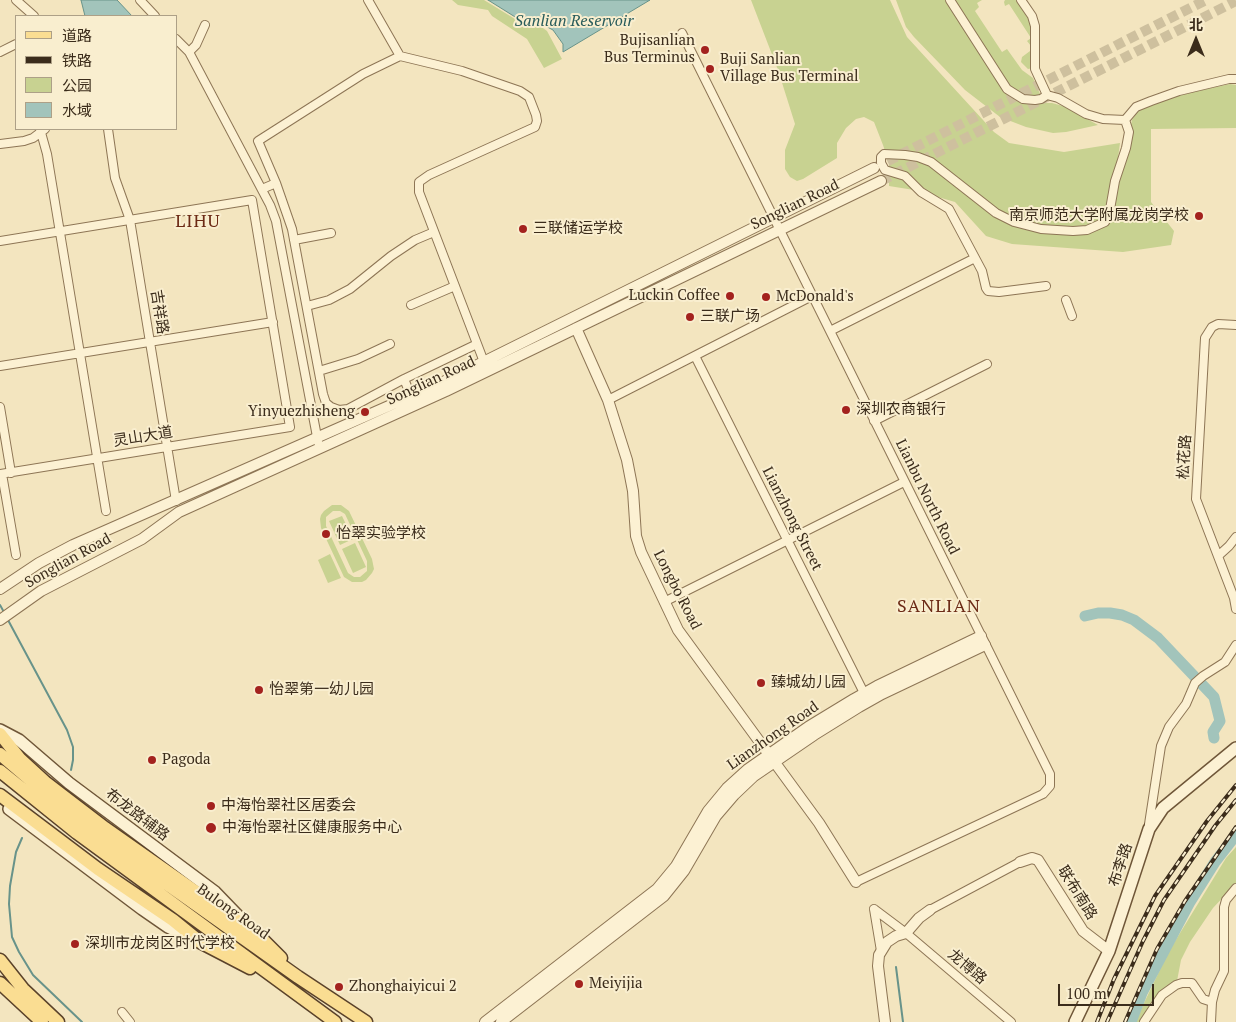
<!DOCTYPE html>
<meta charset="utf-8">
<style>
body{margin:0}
#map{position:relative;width:1236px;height:1022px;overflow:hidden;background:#f3e5bf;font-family:"PT Serif","Noto Sans SC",serif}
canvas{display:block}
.legend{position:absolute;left:15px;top:15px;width:162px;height:115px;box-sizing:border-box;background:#f9eecf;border:1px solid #ada087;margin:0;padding:6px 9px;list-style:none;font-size:15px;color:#3b2c1b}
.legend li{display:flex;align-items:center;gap:10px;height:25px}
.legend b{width:25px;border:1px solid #ada087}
.north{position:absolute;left:1171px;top:15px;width:50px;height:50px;-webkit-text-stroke:4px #f9eecf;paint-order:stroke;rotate:0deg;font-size:14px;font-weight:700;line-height:20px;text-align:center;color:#3b2c1b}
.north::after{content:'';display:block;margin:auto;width:18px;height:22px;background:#3b2c1b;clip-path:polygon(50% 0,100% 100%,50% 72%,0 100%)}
.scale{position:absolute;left:1058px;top:984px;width:96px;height:22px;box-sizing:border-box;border:2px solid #3b2c1b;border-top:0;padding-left:6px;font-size:15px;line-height:18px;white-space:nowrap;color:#3b2c1b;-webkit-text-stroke:4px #f9eecf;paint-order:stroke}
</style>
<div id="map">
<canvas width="1236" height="1022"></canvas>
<ul class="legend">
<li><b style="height:6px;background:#fadd92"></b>道路</li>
<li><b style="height:6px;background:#3b2c1b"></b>铁路</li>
<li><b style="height:14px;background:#c8d291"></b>公园</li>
<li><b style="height:14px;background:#a2c4bb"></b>水域</li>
</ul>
<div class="north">北</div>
<div class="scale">100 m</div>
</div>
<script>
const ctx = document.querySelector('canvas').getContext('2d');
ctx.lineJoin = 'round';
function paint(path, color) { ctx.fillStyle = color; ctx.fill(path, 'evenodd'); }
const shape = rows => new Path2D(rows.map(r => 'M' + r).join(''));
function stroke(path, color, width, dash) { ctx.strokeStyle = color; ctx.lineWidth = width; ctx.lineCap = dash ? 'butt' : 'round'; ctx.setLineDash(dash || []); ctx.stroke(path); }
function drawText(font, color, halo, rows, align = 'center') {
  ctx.font = font + ' "PT Serif","Noto Sans SC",serif'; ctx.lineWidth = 4; ctx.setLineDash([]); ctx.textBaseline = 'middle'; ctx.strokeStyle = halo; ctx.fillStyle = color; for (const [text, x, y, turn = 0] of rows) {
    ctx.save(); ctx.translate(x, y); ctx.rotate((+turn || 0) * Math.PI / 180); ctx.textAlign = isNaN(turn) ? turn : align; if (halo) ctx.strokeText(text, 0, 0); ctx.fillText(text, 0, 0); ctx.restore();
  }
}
const green = shape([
 [452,0,484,0,528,27,536,23,547,31,562,59,544,68,527,39,492,16,488,10,458,5],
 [751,0,890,0,907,37,994,132,1009,143,1064,152,1120,143,1116,173,1121,174,1132,120,1137,112,1147,106,1163,100,1197,91,1230,84,1236,85,1236,128,1151,129,1151,202,1174,231,1171,245,1123,252,1012,244,986,236,955,202,914,190,889,186,889,163,883,145,874,122,864,117,856,119,846,128,837,143,837,158,803,179,797,181,790,177,785,169,785,150,795,124,778,70],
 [896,0,982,0,977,3,979,7,975,11,1002,52,1007,49,1022,70,1033,78,1044,103,1052,103,1063,106,1098,125,1066,132,1053,133,1026,127,1000,117,965,90,914,37,906,27],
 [1005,0,1018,0,1033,24,1033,68,1028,69,1021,62,1022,57,1030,51,1031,46,1027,41,1031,38,1009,4,1005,6,1004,2],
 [332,505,341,505,349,511,372,559,374,569,372,573,366,580,362,582,352,582,344,577,321,528,320,519,321,515,324,511],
 [333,511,340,511,345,514,367,561,367,571,360,577,354,577,348,573,326,526,326,517],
 [342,516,353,539,340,545,329,521],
 [355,543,366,567,353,573,342,549],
 [330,554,341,578,328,583,318,560],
 [1236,847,1236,887,1229,891,1213,908,1190,942,1181,960,1177,981,1159,992,1141,1022,1136,1022,1144,1003,1169,951,1226,858]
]);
const water = shape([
 [81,0,117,0,132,16,85,16,81,0],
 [488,0,650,0,563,52,563,44,553,30,536,21,528,25,488,0]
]);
const stream = shape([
 [0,605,5,614],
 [8,620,67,730,73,747,73,760,71,770],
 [22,838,16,852,10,886,9,904,12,937,19,952,33,975,82,1022],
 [896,967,903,1022]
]);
const river = shape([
 [1085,616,1098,613,1110,613,1122,615,1134,620,1158,638,1214,697,1220,721,1213,732,1214,738],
 [1131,1022,1142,993,1190,902,1215,862,1236,835]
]);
const tertiaryTunnel = shape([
 [874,168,1206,0],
 [881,181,1236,1]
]);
const minor = shape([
 [16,0,34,16],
 [140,0,155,16],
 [368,0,400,56],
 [950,0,1007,89,1023,99,1035,100,1041,99,1047,95,1058,98,1086,114,1103,119,1125,120,1136,107,1151,101,1179,91,1229,79,1236,79],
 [1021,0,1032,16,1035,26,1035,69,1047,95],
 [682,33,1050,774,1050,786,1043,794,856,882],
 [176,39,189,52,270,205,276,221,318,442],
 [0,52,16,44],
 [189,52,196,45,205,25],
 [40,129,47,154,106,511],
 [108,129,115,178,130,220,176,501],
 [0,144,24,141,33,138,45,129],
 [276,183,258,141,363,74,400,56,462,71,520,91,529,97,536,115,537,121,535,127,429,175,419,182,419,192,484,362],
 [262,189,276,183,292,229,323,394,326,403,331,407,339,410,348,409,404,379],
 [294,240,331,233],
 [0,241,252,200,290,427,0,474],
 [1046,286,999,292,988,291,986,288,982,271,949,209,921,192,905,176,885,170,881,163,881,157,884,154,905,155,918,157,931,162,996,213,1014,222,1041,229,1073,231,1087,230,1105,222,1109,215,1115,181,1126,148,1129,132,1125,120],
 [1066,300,1072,316],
 [411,305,455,286],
 [307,306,329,300,350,289,391,256,415,240,434,232],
 [1236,325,1218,324,1212,327,1205,338,1196,499,1234,598,1236,609],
 [830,331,975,258],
 [695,356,864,693],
 [0,366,273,322],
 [319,371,358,359,390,344],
 [411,396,404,379,477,344],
 [608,400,812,296],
 [0,407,11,473],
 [874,421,987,364],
 [2,474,16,555],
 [1218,556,1229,546,1236,537],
 [664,602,904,482],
 [1149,824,1161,746,1169,727,1186,704,1195,683,1203,676,1225,662,1236,645],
 [874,909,906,933,1011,1022],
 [874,909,881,951],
 [930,910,1020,862],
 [122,1012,130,1022],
 [1144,1022,1162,995,1176,985,1182,983,1192,983,1203,999,1212,1002],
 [1211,1022,1212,1002,1215,990,1224,971,1224,907,1226,900,1236,888]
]);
const tertiary = shape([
 [576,328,608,400,627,460,633,491,636,536,641,552,678,630,819,823,856,882],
 [0,589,39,563,73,545,441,383,874,168],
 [0,620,41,591,142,539,179,512,446,391,881,181],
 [1020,862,1032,858,1038,860,1083,931,1109,951],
 [485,1022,657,889,676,866,708,811,727,788,748,769,808,727,854,699,877,686,981,636],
 [501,1022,664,896,684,871,716,816,734,795,754,776,814,735,859,707,882,694,985,645],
 [885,1022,878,966,879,955,887,942,896,936,906,933,919,918,930,910]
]);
const secondary = shape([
 [0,730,19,740,69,783,215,892,243,921],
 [9,809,142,909,168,927,189,937],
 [1075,1022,1109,951,1149,829,1163,808,1236,748]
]);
const primary = shape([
 [0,734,20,759,45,782,105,828,250,930,264,941,281,958],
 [0,754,62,807,105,840,298,977,366,1022],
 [0,771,77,833,335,1022],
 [0,795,98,869,173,920,200,942,250,968],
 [0,960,23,989,58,1022],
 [0,983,42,1022]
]);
const rail = shape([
 [1097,1022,1114,979,1155,896,1207,821,1236,785],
 [1107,1022,1143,941,1164,900,1215,826,1236,800],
 [1125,1022,1157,949,1185,901,1236,827]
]);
const markers = [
 [705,50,5,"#a3221e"],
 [710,69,5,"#a3221e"],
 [1199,216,5,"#a3221e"],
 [523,229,5,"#a3221e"],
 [730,296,5,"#a3221e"],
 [766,297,5,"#a3221e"],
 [690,317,5,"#a3221e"],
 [846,410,5,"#a3221e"],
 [365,412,5,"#a3221e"],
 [326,534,5,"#a3221e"],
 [761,683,5,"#a3221e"],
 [259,690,5,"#a3221e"],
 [152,760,5,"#a3221e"],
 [211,806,5,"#a3221e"],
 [211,828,6,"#a3221e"],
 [75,944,5,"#a3221e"],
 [579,984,5,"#a3221e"],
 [339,987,5,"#a3221e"]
];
const poiNames = [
 ["Bujisanlian",695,41,"right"],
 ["Bus Terminus",695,58,"right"],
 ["Buji Sanlian",720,60],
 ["Village Bus Terminal",720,77],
 ["南京师范大学附属龙岗学校",1189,216,"right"],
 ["三联储运学校",533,229],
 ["Luckin Coffee",720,296,"right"],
 ["McDonald's",776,297],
 ["三联广场",700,317],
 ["深圳农商银行",856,410],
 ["Yinyuezhisheng",355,412,"right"],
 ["怡翠实验学校",336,534],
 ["臻城幼儿园",771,683],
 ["怡翠第一幼儿园",269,690],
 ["Pagoda",162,760],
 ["中海怡翠社区居委会",221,806],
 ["中海怡翠社区健康服务中心",222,828],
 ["深圳市龙岗区时代学校",85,944],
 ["Meiyijia",589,984],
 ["Zhonghaiyicui 2",349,987]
];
const streetNames = [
 ["Songlian Road",795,205,-26],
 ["吉祥路",159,312,81],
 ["Songlian Road",431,381,-25],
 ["灵山大道",143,437,-9],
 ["松花路",1185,457,-87],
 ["Lianbu North Road",927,497,64],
 ["Lianzhong Street",792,519,63],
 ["Songlian Road",68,561,-29],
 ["Longbo Road",677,590,63],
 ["Lianzhong Road",773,736,-35],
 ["布龙路辅路",137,815,37],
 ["布李路",1121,865,-72],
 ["联布南路",1077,893,58],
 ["Bulong Road",233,912,35],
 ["龙博路",967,967,40]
];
const waterNames = [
 ["Sanlian Reservoir",574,21]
];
const quarterNames = [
 ["LIHU",198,222],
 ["SANLIAN",939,607]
];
paint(green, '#c8d291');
paint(water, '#a2c4bb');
stroke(water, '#68938a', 1);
stroke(stream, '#68938a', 2);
stroke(river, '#a2c4bb', 11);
stroke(tertiaryTunnel, '#cec09e', 10, [10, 5]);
stroke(minor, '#8d7555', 10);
stroke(tertiary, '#8d7555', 12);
stroke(secondary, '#6f5638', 14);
stroke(primary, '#5a422a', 15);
stroke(minor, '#fcf1d3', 8);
stroke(tertiary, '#fcf1d3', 10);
stroke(secondary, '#fcf1d3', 11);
stroke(primary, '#fadd92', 12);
stroke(rail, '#3b2c1b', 4);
stroke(rail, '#f9eecf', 2, [5.5]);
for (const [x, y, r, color] of markers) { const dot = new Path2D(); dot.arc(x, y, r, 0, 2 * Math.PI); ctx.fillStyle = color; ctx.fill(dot); stroke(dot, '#f9eecf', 2); }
drawText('15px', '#3b2c1b', '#f9eecf', poiNames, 'left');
drawText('15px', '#3b2c1b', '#f9eecf', streetNames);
drawText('italic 16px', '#295c5b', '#f9eecf', waterNames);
ctx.letterSpacing = '1px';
drawText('18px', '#6c2b16', '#f9eecf', quarterNames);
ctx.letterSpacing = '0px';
</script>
